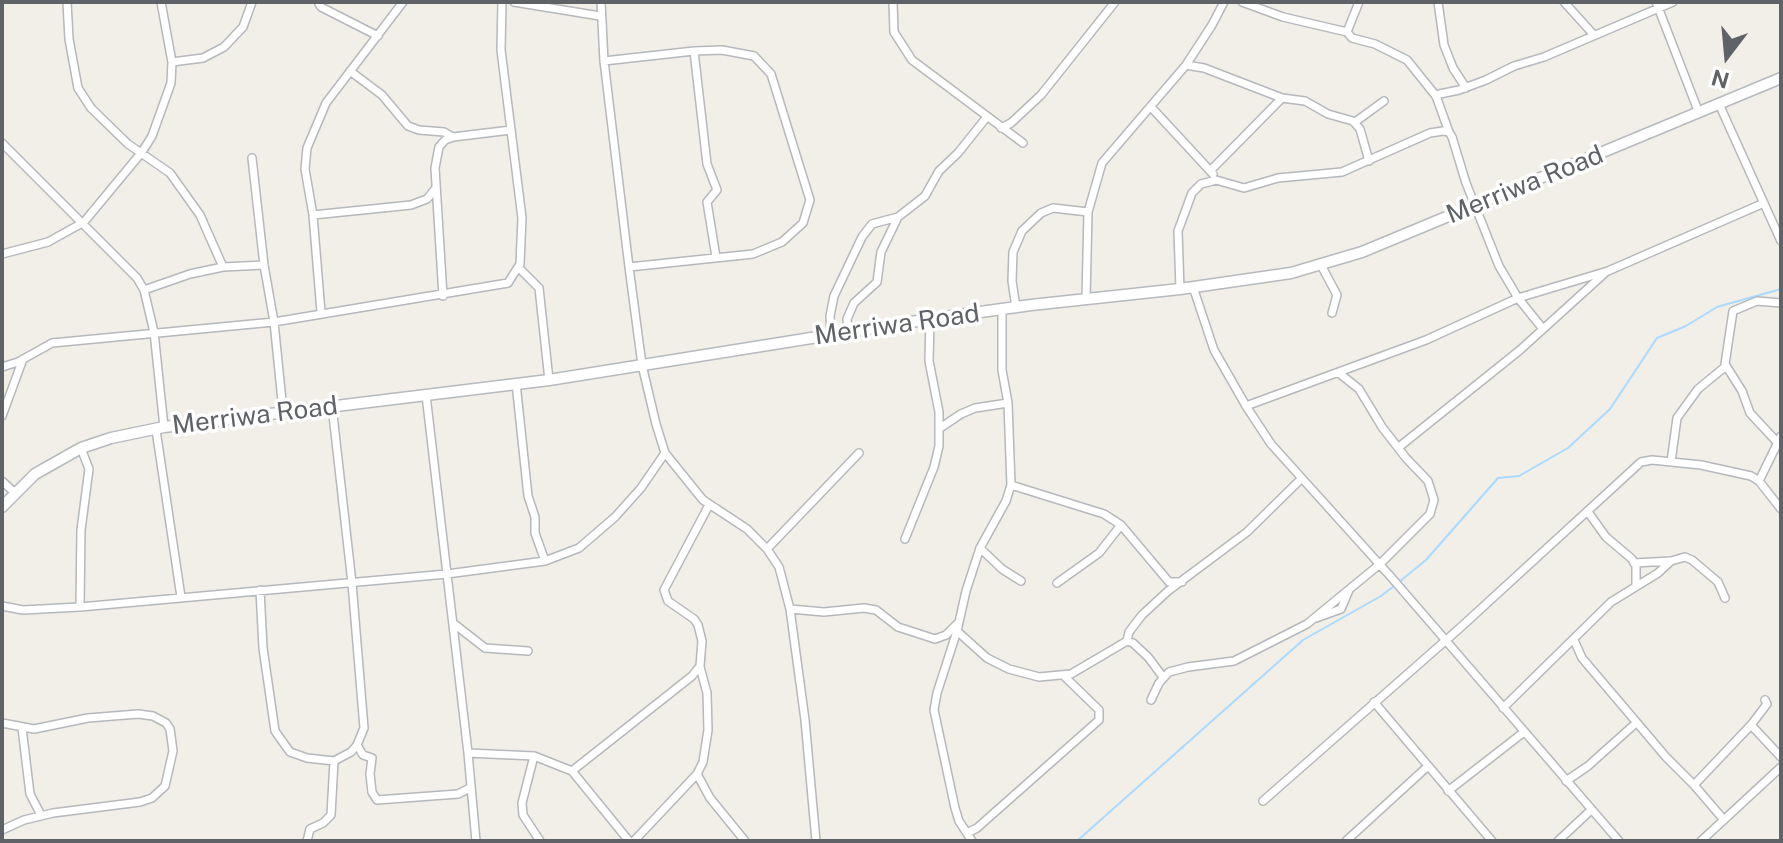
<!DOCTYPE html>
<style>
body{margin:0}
#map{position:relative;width:1783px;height:843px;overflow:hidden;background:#f1efe8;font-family:"Public Sans",sans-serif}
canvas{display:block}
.frame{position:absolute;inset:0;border:4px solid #5f6368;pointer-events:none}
.north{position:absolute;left:1687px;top:16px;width:80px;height:80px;-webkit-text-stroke:6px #fff;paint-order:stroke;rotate:196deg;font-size:22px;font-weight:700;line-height:32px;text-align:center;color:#5f6368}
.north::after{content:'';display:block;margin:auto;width:28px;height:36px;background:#5f6368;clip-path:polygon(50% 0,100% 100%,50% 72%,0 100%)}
</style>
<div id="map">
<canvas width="1783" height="843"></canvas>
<div class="frame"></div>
<div class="north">N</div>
</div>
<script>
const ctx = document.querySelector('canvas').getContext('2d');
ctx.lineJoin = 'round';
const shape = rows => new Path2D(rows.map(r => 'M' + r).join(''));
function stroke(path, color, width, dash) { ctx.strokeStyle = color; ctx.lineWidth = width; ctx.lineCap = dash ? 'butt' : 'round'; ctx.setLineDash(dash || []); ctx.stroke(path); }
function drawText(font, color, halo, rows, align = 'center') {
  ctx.font = font + ' "Public Sans",sans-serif'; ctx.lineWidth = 7; ctx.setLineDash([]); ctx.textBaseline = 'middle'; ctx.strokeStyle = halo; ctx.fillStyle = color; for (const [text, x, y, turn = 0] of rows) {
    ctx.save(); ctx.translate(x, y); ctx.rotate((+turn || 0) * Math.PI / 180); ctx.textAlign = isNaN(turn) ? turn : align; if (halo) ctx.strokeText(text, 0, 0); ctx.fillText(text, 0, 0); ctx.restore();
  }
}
const stream = shape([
 [1399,582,1426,560,1498,478,1519,476,1568,448,1610,409,1657,338,1686,326,1717,307,1781,289],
 [1077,841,1303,640,1381,596,1394,586]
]);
const street = shape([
 [67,2,69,39,78,88,91,108,128,144,170,173,200,215,223,267],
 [318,2,321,7,378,36],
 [514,2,600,16],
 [601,2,604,61,629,267,642,365,656,424,665,453,703,500,747,529,767,549,779,567,790,609,805,720,816,841],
 [893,2,894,32,912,60,1023,143],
 [1242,2,1283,17,1347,32,1352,38,1375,44,1407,60,1436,96,1449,132],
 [1438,2,1444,45,1453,68,1466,88],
 [1564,2,1593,34],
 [1656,2,1699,113],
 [1347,32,1359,2],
 [694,51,707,164,717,190,707,202,716,257],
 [604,61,694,51,722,50,754,56,771,74,810,200,803,223,782,242,753,254,629,267],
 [172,62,203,58,224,47,243,27,252,2],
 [1186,65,1204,68,1282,98,1305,101,1328,114,1353,121,1360,129,1369,161],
 [350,71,382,95,408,126,419,130,444,132,453,137],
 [1435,95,1459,90,1486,80,1514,66,1544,57,1673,2],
 [1719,104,1781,241],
 [1151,107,1213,174],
 [1355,122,1384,101],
 [1001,128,1011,123,1041,95,1115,2],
 [2,143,137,278,144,290,154,332,164,427],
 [252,158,264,265,274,322,283,411],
 [1211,170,1282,98],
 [313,215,411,205,427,199,435,189],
 [2,254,48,242,84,222,142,152,152,136,171,83,172,62,161,2],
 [1321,265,1337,295,1332,313],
 [519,268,539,288,549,380],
 [1193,287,1214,350,1246,406,1271,444,1391,577,1619,841],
 [1180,289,1178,231,1192,193,1201,184,1216,180,1244,188,1278,178,1342,172,1430,133,1443,131,1449,132,1452,137,1466,183,1499,266,1518,298,1543,329],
 [144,290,190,274,223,267,264,265],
 [443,296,435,168,439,147,445,140,453,137,511,130],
 [1086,299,1088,212,1102,163,1186,65,1212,25,1224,2],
 [1016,307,1012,281,1013,252,1022,231,1041,213,1053,208,1088,212],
 [321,312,313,215,305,169,307,148,326,103,403,2],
 [848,331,847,319,854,303,877,282,881,252,898,217,925,196,939,171,958,153,986,118],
 [831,334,830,316,834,296,862,237,872,224,898,217],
 [2,367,18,362,52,343,274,322,508,283,520,264,522,218,501,50,502,2],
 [516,383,528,496,535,517,535,533,545,561],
 [426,395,468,753,476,841],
 [1246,406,1426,340,1518,298,1608,271,1764,203],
 [2,416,23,359],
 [940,428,961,414,975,408,1008,403],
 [156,430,181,597],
 [1777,442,1750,413,1742,391,1725,364,1733,311,1757,301,1781,303],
 [1399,447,1520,350,1606,272],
 [1671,462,1677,418,1698,389,1726,366],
 [2,481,15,493],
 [1759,481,1781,436],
 [1011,485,1104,514,1121,525,1169,582,1182,582],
 [1588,512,1606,537,1632,559,1636,566,1636,585],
 [905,539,934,467,939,446,939,412,929,361,930,319],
 [980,548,1002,569,1021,581],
 [767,549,859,453],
 [1634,563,1671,561],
 [1057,583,1099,553,1121,525],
 [260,590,263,648,275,731,290,752,307,758,334,761],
 [2,606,23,610,80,607,447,574,545,561,579,548,615,517,641,488,665,453],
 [80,607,81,530,89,469,81,448],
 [790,609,824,612,864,608,876,610,898,627,935,639,946,635,957,624],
 [1316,618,1341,609,1349,590],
 [453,623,485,648,528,651],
 [957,631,987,658,1009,669,1039,677,1071,674,1127,641,1133,643,1148,657,1163,677],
 [1574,640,1582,658,1666,757,1694,785,1724,820],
 [1127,641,1129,632,1142,615,1168,591,1247,532,1301,479],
 [1151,700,1159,683,1169,672,1188,667,1234,661,1307,624,1380,564,1430,514,1434,500,1428,481,1406,458,1382,427,1359,389,1339,373],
 [1374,702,1492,841],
 [1503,708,1611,602,1658,573,1671,561,1685,557,1692,560,1718,582,1725,598],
 [2,723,34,729,88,718,138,714,153,716,166,723,170,729,173,751,165,786,152,798,140,802,53,813,24,820,2,830],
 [1751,725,1781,757],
 [22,728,30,794,41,815],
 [357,745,363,755,372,758,370,774,372,792,377,800,458,794,470,788],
 [468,753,534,756,572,771,629,841],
 [534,756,522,803,523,815,540,841],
 [572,771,692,676,700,666,702,641,698,625,694,619,668,601,664,590,709,505],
 [697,774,710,798,745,841],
 [1566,781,1588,766,1636,723],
 [1694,785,1751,725,1767,704,1765,700],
 [1448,791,1524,732],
 [1263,801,1461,627,1641,462,1652,460,1701,465,1751,476,1759,481,1781,509],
 [967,833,977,828,1099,720,1099,710,1063,675],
 [307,841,310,829,323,823,331,815,334,761,351,752,357,745,364,728,352,583,332,406],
 [634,841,697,774,703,762,708,730,707,693,700,667],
 [972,841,959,821,955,808,934,710,937,693,957,631,966,591,980,548,1006,501,1011,485,1008,403,1002,370,1002,310],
 [1346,841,1428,766],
 [1558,841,1591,810],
 [1701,841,1781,767]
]);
const secondary = shape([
 [2,507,35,474,81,448,111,438,164,427,549,380,930,319,1031,305,1180,289,1291,273,1362,252,1781,78]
]);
const streetNames = [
 ["Merriwa Road",1525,185,-22],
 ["Merriwa Road",897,325,-8],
 ["Merriwa Road",255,416,-7]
];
stroke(stream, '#aadaff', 2);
stroke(street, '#b5b8bc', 10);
stroke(secondary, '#b6babf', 13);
stroke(street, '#fff', 7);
stroke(secondary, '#fff', 10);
drawText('26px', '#5f6368', '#fff', streetNames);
</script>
